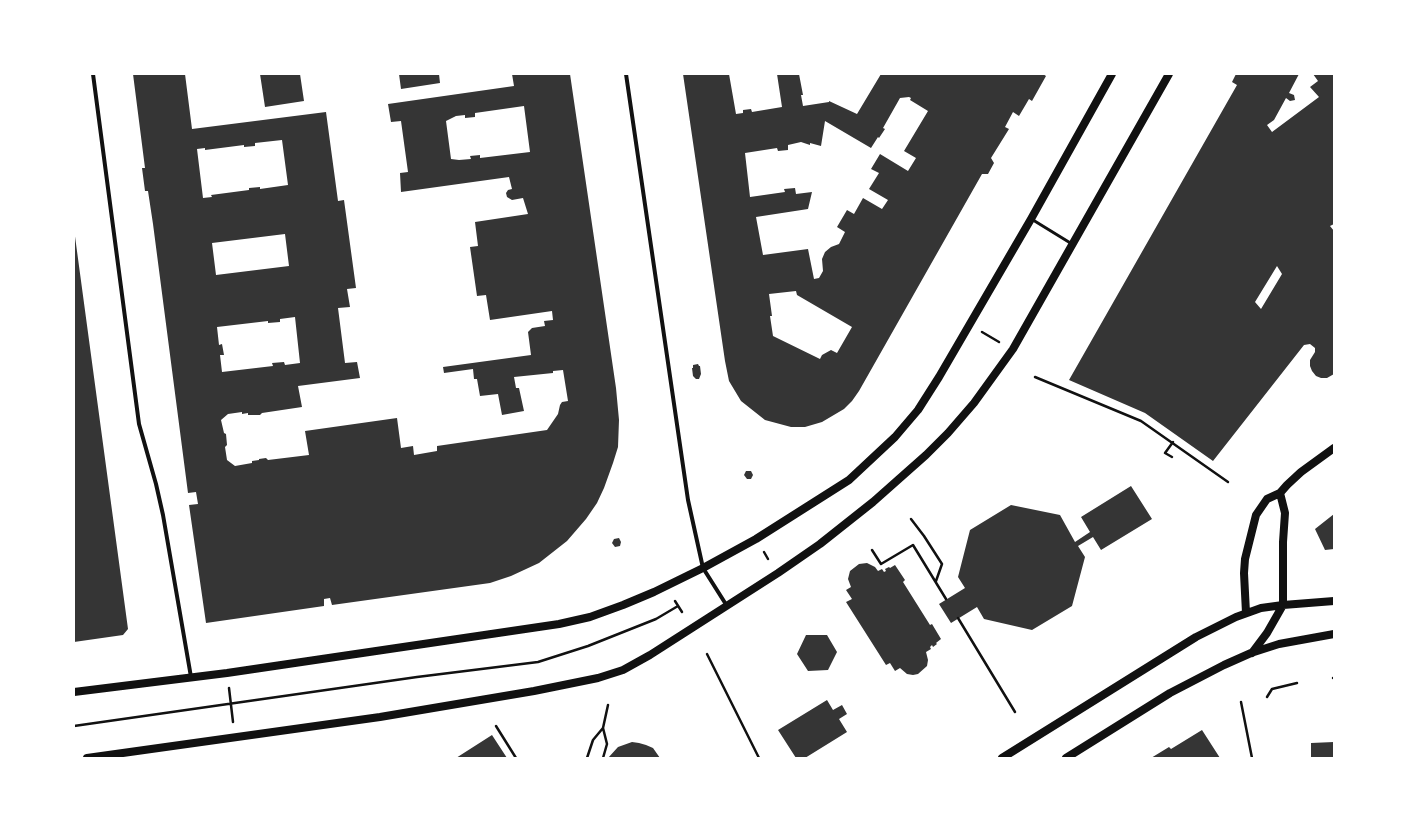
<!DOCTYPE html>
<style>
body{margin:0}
#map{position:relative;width:1408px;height:832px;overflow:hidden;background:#fff;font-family:Raleway,sans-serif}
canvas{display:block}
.frame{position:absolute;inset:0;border:75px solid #fff;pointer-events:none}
</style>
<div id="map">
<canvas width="1408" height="832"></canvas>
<div class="frame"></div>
</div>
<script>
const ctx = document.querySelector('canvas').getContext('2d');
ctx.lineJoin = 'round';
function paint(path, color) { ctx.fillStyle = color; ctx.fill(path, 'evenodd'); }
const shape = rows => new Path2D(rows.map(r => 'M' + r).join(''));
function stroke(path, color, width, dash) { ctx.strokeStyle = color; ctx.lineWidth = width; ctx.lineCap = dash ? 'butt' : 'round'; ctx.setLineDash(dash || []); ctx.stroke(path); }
const building = shape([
 [133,74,185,74,192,129,326,112,338,201,344,200,356,288,347,289,350,307,338,308,345,363,357,362,360,378,298,386,302,407,262,413,260,415,248,415,248,413,242,414,242,412,228,414,221,420,224,433,226,434,227,445,225,447,227,460,235,466,252,463,252,461,259,460,259,459,266,458,268,460,309,455,305,431,397,418,401,448,413,446,414,455,437,451,437,446,547,430,558,414,560,405,562,402,568,401,563,370,553,371,553,373,514,377,516,388,519,388,524,411,502,415,498,394,480,396,477,379,474,379,473,369,444,373,443,367,531,355,528,332,532,328,545,326,544,321,553,320,552,311,490,320,486,295,477,296,470,247,478,246,475,222,528,214,523,198,512,200,507,197,506,193,508,190,512,189,509,177,401,192,400,173,408,172,401,121,391,122,388,104,514,86,512,74,570,74,616,388,619,420,618,447,613,463,604,488,597,503,586,519,567,541,539,563,511,576,490,583,332,605,330,598,324,599,324,606,206,623,189,505,198,504,196,492,188,493,153,224,148,191,145,191,142,168,145,168],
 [524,106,530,152,480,158,480,155,470,156,471,159,459,160,451,159,446,121,456,116,465,115,465,118,475,117,475,113],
 [282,140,288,185,260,189,260,187,249,188,249,190,211,195,212,197,203,198,197,149,205,148,205,150,244,145,244,147,255,146,255,143],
 [285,234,289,266,216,275,212,243],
 [295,317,300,363,285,365,284,362,272,363,273,366,222,372,220,355,224,355,222,344,219,345,217,327,268,321,268,323,280,322,280,319],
 [260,74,300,74,304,101,265,107],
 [399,74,439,74,440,83,401,89],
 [683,74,729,74,736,114,743,113,743,110,751,109,752,112,782,107,777,74,799,74,803,95,801,95,803,106,829,102,829,101,857,114,881,74,1043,74,1046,76,1032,101,1029,99,1019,116,1013,112,1005,127,1009,129,991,158,994,163,988,174,982,174,859,391,852,401,844,409,822,422,805,427,791,427,765,420,741,401,729,381,725,361],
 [909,97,911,98,910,100,928,111,904,151,916,158,908,171,880,154,871,169,879,173,869,189,888,200,882,209,863,198,854,214,847,210,837,227,845,232,839,244,831,247,825,252,822,259,823,271,819,278,814,279,808,249,763,255,756,217,808,209,812,192,796,194,795,188,784,189,785,192,750,197,745,153,777,148,778,151,788,150,788,145,801,142,810,145,810,143,821,146,825,121,871,148,878,137,879,138,885,129,883,128,900,98],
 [796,291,797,295,852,327,837,353,831,350,822,355,820,359,773,336,770,316,772,316,769,294],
 [1236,74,1299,74,1289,93,1294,95,1295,100,1290,101,1286,98,1274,120,1267,125,1272,132,1319,97,1310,87,1318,81,1313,74,1334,74,1334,224,1330,226,1334,231,1334,374,1327,378,1321,378,1316,376,1312,371,1310,366,1310,360,1315,352,1315,348,1310,344,1304,345,1213,461,1145,413,1069,380,1237,85,1232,82],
 [1277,266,1282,274,1261,309,1255,302],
 [74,229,128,629,123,635,74,642],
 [698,364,699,366,700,366,701,374,699,379,696,379,693,376,692,368,693,368,693,365],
 [746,471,751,471,753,475,751,479,747,479,744,475],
 [1131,486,1152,519,1101,550,1093,537,1078,546,1085,557,1072,606,1032,630,984,619,977,607,951,623,939,604,965,588,958,577,970,530,1011,505,1060,515,1075,542,1090,532,1081,517],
 [1334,514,1334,549,1325,550,1315,529],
 [619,538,621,542,620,546,615,547,612,543,614,539],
 [867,563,875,567,878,571,882,569,884,572,886,571,885,569,889,567,890,568,895,565,905,580,903,582,930,625,932,624,941,639,936,643,937,644,933,647,932,645,930,647,931,649,926,652,928,660,927,666,918,674,913,675,907,674,900,668,895,671,890,663,886,665,846,602,852,599,846,590,851,587,848,579,850,571,859,564],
 [806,635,827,635,837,652,828,670,808,671,797,654],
 [827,700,833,710,842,705,847,714,839,719,847,732,805,758,796,758,778,730],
 [1202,730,1220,758,1151,758,1169,747,1171,749],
 [492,735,507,758,456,758],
 [632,742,639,743,646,745,653,748,660,758,608,758,618,747],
 [1334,742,1334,758,1311,758,1311,743]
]);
const path = shape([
 [982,332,999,342],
 [1035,377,1141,421,1228,482],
 [1172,457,1165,453,1173,442],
 [911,519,924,536,942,564,936,581],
 [872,550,881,564,913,545,946,599],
 [764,552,768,559],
 [675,601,682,612],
 [958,618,1015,712],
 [707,654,759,758],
 [1333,678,1334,678],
 [229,688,233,722],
 [1267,697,1272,689,1297,683],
 [1241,702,1252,758],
 [74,726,417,677,538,662,588,646,656,619,678,606],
 [496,726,516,758],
 [587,758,593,740,603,728],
 [603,758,607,744,603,728,608,705]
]);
const service = shape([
 [1033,220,1072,244]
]);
const minor = shape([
 [93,74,139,424,156,484,163,515,191,677],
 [626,74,688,500,703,568,727,606]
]);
const secondary = shape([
 [1246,613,1244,573,1245,559,1256,515,1267,499,1280,493,1287,485,1301,472,1334,448],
 [1252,653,1267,633,1283,605,1283,542,1285,513,1280,493],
 [74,692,227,673,559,624,590,617,623,605,654,592,703,568,756,539,849,480,895,437,918,410,939,377,1031,219,1112,74],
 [87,758,380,717,534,691,598,678,623,670,650,655,778,573,820,544,873,502,926,455,948,433,974,403,1013,349,1169,74],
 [1002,758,1196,637,1236,617,1261,608,1283,605,1334,601],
 [1066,758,1170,693,1224,665,1251,653,1279,644,1334,634]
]);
paint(building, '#353535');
stroke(path, '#111', 2.5);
stroke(service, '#111', 3);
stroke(minor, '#111', 4);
stroke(secondary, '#111', 8);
</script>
